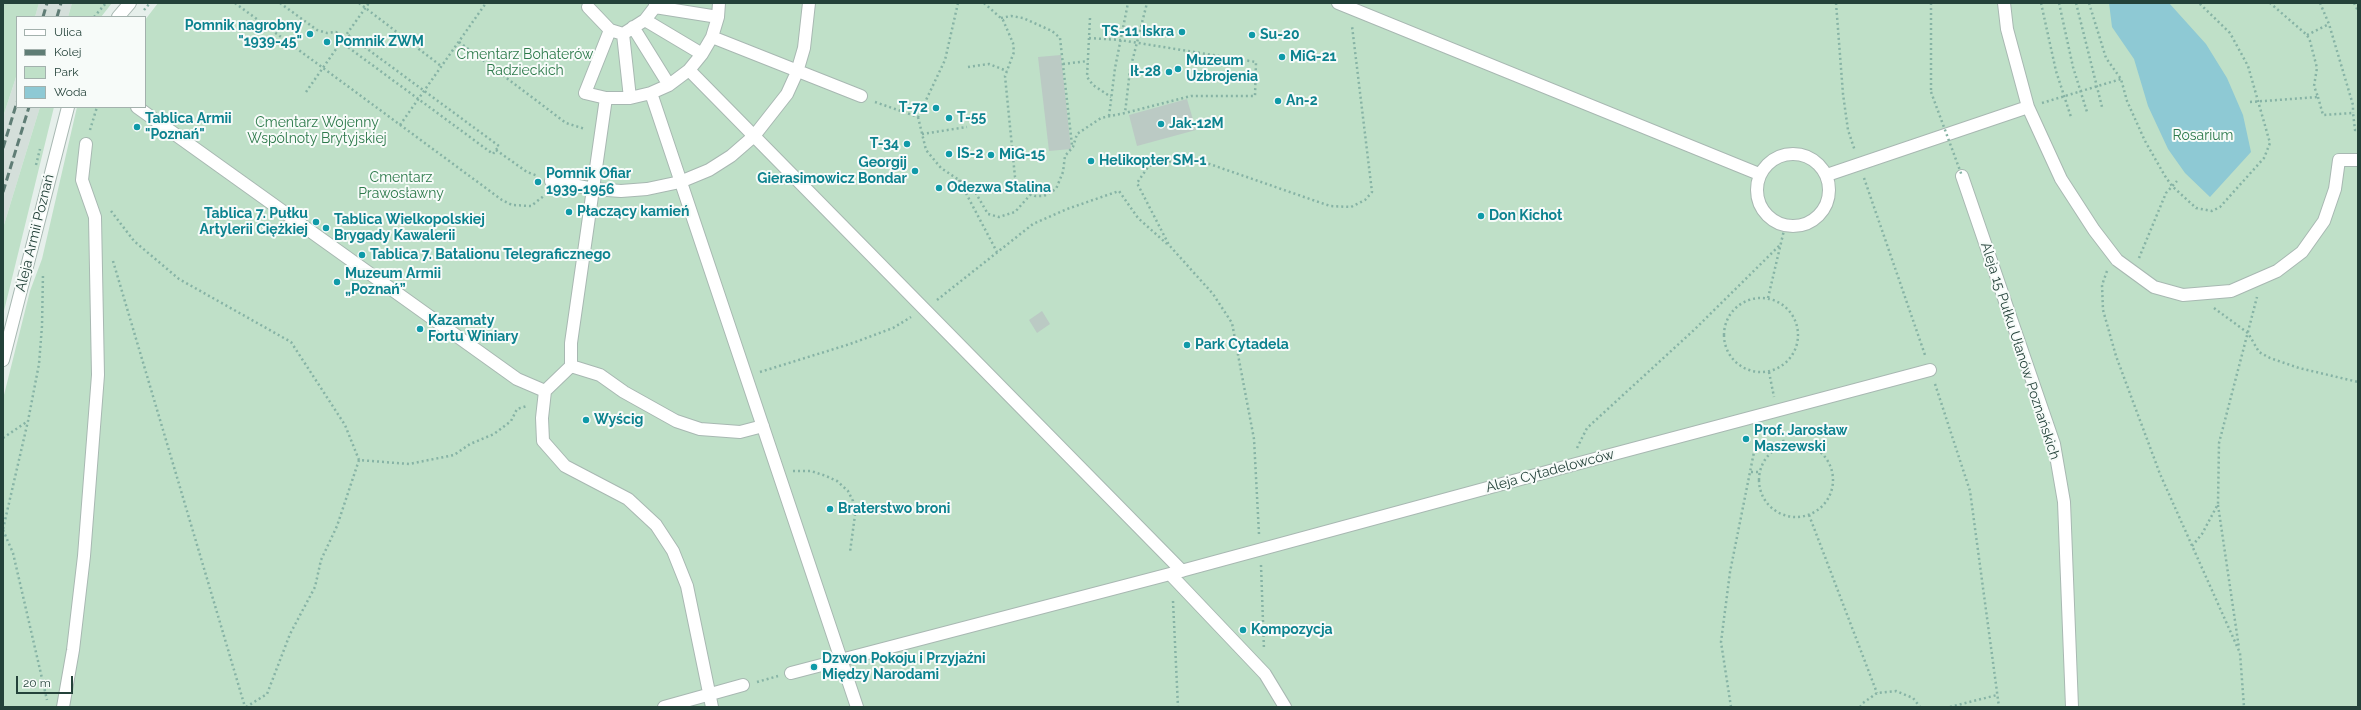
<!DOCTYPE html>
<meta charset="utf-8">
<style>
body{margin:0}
#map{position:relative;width:2361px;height:710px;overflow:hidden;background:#e6efeb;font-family:Raleway,sans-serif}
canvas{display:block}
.frame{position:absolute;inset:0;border:4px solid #24423a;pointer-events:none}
.legend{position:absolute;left:16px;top:16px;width:130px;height:92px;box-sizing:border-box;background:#f7fbf9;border:1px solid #a3b1ad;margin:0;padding:5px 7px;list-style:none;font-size:12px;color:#24423a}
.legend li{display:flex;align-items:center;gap:8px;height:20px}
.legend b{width:20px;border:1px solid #a3b1ad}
.scale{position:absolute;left:16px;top:676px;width:57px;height:18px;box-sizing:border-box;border:2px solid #24423a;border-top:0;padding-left:5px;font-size:12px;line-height:14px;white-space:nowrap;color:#24423a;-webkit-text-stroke:3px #f7fbf9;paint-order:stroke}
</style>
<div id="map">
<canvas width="2361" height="710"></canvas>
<div class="frame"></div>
<ul class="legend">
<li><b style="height:5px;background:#fff"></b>Ulica</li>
<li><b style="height:5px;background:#5f7d75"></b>Kolej</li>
<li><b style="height:11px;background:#bfe0c8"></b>Park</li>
<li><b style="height:11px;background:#8ec9d4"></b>Woda</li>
</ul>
<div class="scale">20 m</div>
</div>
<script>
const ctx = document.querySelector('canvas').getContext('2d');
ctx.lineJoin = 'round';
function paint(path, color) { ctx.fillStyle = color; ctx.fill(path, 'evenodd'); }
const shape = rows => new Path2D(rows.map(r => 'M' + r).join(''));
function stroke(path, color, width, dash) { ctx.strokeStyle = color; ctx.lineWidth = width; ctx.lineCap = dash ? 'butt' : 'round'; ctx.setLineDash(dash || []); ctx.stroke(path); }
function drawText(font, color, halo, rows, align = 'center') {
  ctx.font = font + ' Raleway,sans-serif'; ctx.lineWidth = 4; ctx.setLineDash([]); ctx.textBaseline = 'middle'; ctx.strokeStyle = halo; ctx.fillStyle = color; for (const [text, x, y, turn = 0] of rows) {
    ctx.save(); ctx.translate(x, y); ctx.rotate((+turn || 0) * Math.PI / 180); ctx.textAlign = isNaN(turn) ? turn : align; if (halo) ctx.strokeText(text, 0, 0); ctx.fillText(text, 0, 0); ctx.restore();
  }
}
const built = shape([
 [39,3,72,3,68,17,35,17],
 [17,74,17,107,40,107,3,228,3,117]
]);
const green = shape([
 [3,3,39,3,35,17,17,17,17,74,3,117],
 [72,3,112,3,101,17,68,17],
 [158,3,2358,3,2358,707,3,707,3,399,30,291,42,259,77,107,145,107,145,20],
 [40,107,54,107,3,315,3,228]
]);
const water = shape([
 [2109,3,2169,3,2206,44,2227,78,2243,115,2251,152,2210,197,2185,173,2168,149,2148,106,2134,59,2112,27]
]);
const building = shape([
 [1061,55,1071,149,1049,151,1038,57],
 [1187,99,1196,130,1137,146,1129,115],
 [1042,311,1050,324,1037,333,1029,320]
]);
const path = shape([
 [235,3,502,200,512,205,531,206,545,195],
 [280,3,317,30,327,33,336,32,344,38],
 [359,3,441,66],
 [984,3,1003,20,1013,43,1014,52,1005,76,1015,177,1021,189,1035,196,1044,196,1056,189,1063,172,1065,156,1073,147,1077,134,1101,118,1125,113,1130,70,1147,3],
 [1836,3,1843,94,1848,130,1855,151],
 [1931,3,1931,92],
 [2041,3,2056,71,2071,117],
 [2059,3,2073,67,2087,112],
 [2076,3,2102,107],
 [2089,3,2106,58,2121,79,2127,101,2145,141,2165,176,2172,186,2196,208,2212,211,2220,207,2264,158,2270,143,2248,66,2230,33,2199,3],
 [2320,3,2329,24,2353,105,2353,113],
 [2354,3,2358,11],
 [144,10,150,3],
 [94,17,106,3],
 [1001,18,1011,16,1023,18,1052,31,1060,38,1072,145],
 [1090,18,1087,77,1093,85,1111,97],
 [2307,35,2329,24],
 [1089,38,1120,40,1256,62,1255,96,1191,96,1125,113],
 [341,42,369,3],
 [459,42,566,123,585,129],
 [1063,64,1088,61],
 [968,67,989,64,1007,71],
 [306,92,341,42,493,154,499,146,347,34],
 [2318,97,2323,115,2353,113,2355,130,2358,130],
 [875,102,918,117,945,60,958,3],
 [2250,102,2318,97,2314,86,2317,68,2310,41,2307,35,2270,3],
 [2042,103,2121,79],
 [1109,116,1115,68,1128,3],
 [918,117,926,150,941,168,974,190,988,214,999,217,1015,212,1031,194],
 [400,125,486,3],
 [90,130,97,107],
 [922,134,967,127],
 [496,150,527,172,538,176],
 [36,165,40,149],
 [1864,178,1925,355],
 [959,180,997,252],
 [111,211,134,241,179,279,291,342,345,425,359,460,409,464,454,455,470,444,494,434,511,421,517,409,527,406],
 [2139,258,2166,193,2177,181],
 [113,261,245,707],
 [2107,271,2102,285,2103,310,2116,356,2160,474,2240,653,2244,707],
 '1724 335a37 37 0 1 1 74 0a37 37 0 1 1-74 0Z',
 [1768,298,1785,226],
 [937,300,1033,224,1067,209,1119,191,1138,218,1167,244],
 [2214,308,2248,333,2259,352,2270,358,2299,368,2358,382],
 [760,372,850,344,893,328,911,317],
 [1769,372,1774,397],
 [1935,384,1970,491,1999,707],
 [1780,425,1784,444],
 [3,438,28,421],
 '1759 480a37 37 0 1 1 74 0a37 37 0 1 1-74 0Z',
 [1577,448,1587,428,1694,330,1781,244],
 [793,471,811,471,826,476,837,481,848,491,853,501,855,515,850,552],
 [1751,472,1759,472],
 [2218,505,2239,648],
 [1809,515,1877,693],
 [3,529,28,421,39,364,42,326,43,274],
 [3,530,13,553,47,700],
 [1259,534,1254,439,1232,323,1213,294,1169,245,1137,183,1148,167,1160,162,1198,160,1330,206,1351,207,1365,200,1372,192,1352,26],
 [2192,546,2202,534,2218,504,2219,443,2257,297],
 [1261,565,1264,650],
 [1173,601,1178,707],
 [757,682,778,676],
 [246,707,267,694,290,634,315,587,321,560,337,526,359,460],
 [1731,707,1721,642,1730,572,1758,432],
 [1860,707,1863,703,1877,693,1896,691,1913,698,1920,707],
 [1950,707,1997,695]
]);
const minor = shape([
 [1338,3,1759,174],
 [2004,3,2007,29,2028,107,2061,179,2094,230,2117,260,2154,287,2183,295,2231,291,2277,271,2302,252,2324,221,2335,189,2339,160,2358,160],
 [588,7,610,30,623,34,645,20,655,7,655,3],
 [655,7,718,17],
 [118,17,130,3],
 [645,20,702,54],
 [633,27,669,85],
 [610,30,585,93,606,98,630,98,651,93,669,85,689,70,702,54,712,37,718,17,719,3],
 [623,34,630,98],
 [712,37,861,96],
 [689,70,1182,571],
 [651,93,857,707],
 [606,98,571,343,571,366,545,391,542,418,543,441,565,466,628,499,656,525,673,551,687,586,712,707],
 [137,107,517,379,545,391],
 '1757 190a36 36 0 1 1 72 0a36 36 0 1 1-72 0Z',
 [1827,175,2028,107],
 [1962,176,2054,444,2064,502,2072,707],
 [551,181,594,189,621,191,647,189,680,182,709,170,731,156,754,136,787,94,797,72,804,48,809,3],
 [3,360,68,107],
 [571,366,600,375,624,392,676,421,700,429,740,432,763,426],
 [1170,574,1265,674,1285,707],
 [791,673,1170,574,1576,464,1930,370],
 [63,707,73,650,84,556,98,375,95,217,82,180,86,144],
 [664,707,743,685]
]);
const rail = shape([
 [43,17,47,3],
 [57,17,61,3],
 [3,148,17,102],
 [3,192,29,107]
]);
const pathBridge = shape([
 [1931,92,1962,176]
]);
const markers = [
 [1182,32,4,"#0f9aa8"],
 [310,34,4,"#0f9aa8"],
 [1252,35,4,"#0f9aa8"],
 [327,42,4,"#0f9aa8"],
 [1282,57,4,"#0f9aa8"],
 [1178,69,4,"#0f9aa8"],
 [1169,72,4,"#0f9aa8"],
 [1278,101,4,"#0f9aa8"],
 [936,108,4,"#0f9aa8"],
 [949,118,4,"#0f9aa8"],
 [1161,124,4,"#0f9aa8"],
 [137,127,4,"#0f9aa8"],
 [907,144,4,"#0f9aa8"],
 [949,154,4,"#0f9aa8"],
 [991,155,4,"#0f9aa8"],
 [1091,161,4,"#0f9aa8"],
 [915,171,4,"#0f9aa8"],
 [538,182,4,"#0f9aa8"],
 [939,188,4,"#0f9aa8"],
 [569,212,4,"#0f9aa8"],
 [1481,216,4,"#0f9aa8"],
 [316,222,4,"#0f9aa8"],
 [326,228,4,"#0f9aa8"],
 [362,255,4,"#0f9aa8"],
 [337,282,4,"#0f9aa8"],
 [420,329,4,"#0f9aa8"],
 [1187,345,4,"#0f9aa8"],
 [586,420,4,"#0f9aa8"],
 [1746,439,4,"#0f9aa8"],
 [830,509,4,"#0f9aa8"],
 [1243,630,4,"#0f9aa8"],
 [814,667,4,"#0f9aa8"]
];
const cultureNames = [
 ["Pomnik nagrobny",302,26,"right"],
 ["\"1939-45\"",302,42,"right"],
 ["TS-11 Iskra",1174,32,"right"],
 ["Su-20",1260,35],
 ["Pomnik ZWM",335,42],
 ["MiG-21",1290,57],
 ["Muzeum",1186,61],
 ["Uzbrojenia",1186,77],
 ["Ił-28",1161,72,"right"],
 ["An-2",1286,101],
 ["T-72",928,108,"right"],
 ["T-55",957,118],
 ["Tablica Armii",145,119],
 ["\"Poznań\"",145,135],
 ["Jak-12M",1169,124],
 ["T-34",899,144,"right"],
 ["IS-2",957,154],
 ["MiG-15",999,155],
 ["Helikopter SM-1",1099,161],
 ["Georgij",907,163,"right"],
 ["Gierasimowicz Bondar",907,179,"right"],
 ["Pomnik Ofiar",546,174],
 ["1939-1956",546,190],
 ["Odezwa Stalina",947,188],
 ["Płaczący kamień",577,212],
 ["Tablica 7. Pułku",308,214,"right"],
 ["Artylerii Ciężkiej",308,230,"right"],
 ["Don Kichot",1489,216],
 ["Tablica Wielkopolskiej",334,220],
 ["Brygady Kawalerii",334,236],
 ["Tablica 7. Batalionu Telegraficznego",370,255],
 ["Muzeum Armii",345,274],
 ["„Poznań”",345,290],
 ["Kazamaty",428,321],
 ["Fortu Winiary",428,337],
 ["Park Cytadela",1195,345],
 ["Wyścig",594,420],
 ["Prof. Jarosław",1754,431],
 ["Maszewski",1754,447],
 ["Braterstwo broni",838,509],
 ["Kompozycja",1251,630],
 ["Dzwon Pokoju i Przyjaźni",822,659],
 ["Między Narodami",822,675]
];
const parkNames = [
 ["Cmentarz Bohaterów",525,55],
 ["Radzieckich",525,71],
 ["Cmentarz Wojenny",317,123],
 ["Wspólnoty Brytyjskiej",317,139],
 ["Rosarium",2203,136],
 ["Cmentarz",401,178],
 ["Prawosławny",401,194]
];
const streetNames = [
 ["Aleja Armii Poznań",35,233,-76],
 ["Aleja 15 Pułku Ułanów Poznańskich",2020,351,72],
 ["Aleja Cytadelowców",1550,471,-15]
];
paint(built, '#d4dfda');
paint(green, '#bfe0c8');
paint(water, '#8ec9d4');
paint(building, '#bbcac4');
stroke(minor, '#a8b8b2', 14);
stroke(path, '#86b3a5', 2.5, [2, 3]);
stroke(minor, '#fff', 12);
stroke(rail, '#5f7d75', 3, [8, 4]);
stroke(pathBridge, '#86b3a5', 2.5, [2, 3]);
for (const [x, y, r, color] of markers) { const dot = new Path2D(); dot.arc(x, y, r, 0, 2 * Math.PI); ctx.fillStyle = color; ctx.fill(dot); stroke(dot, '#f7fbf9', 1.5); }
drawText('bold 14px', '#0d838f', '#f7fbf9', cultureNames, 'left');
drawText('14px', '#2d7a4b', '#f7fbf9', parkNames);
drawText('14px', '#24423a', '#f7fbf9', streetNames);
</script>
